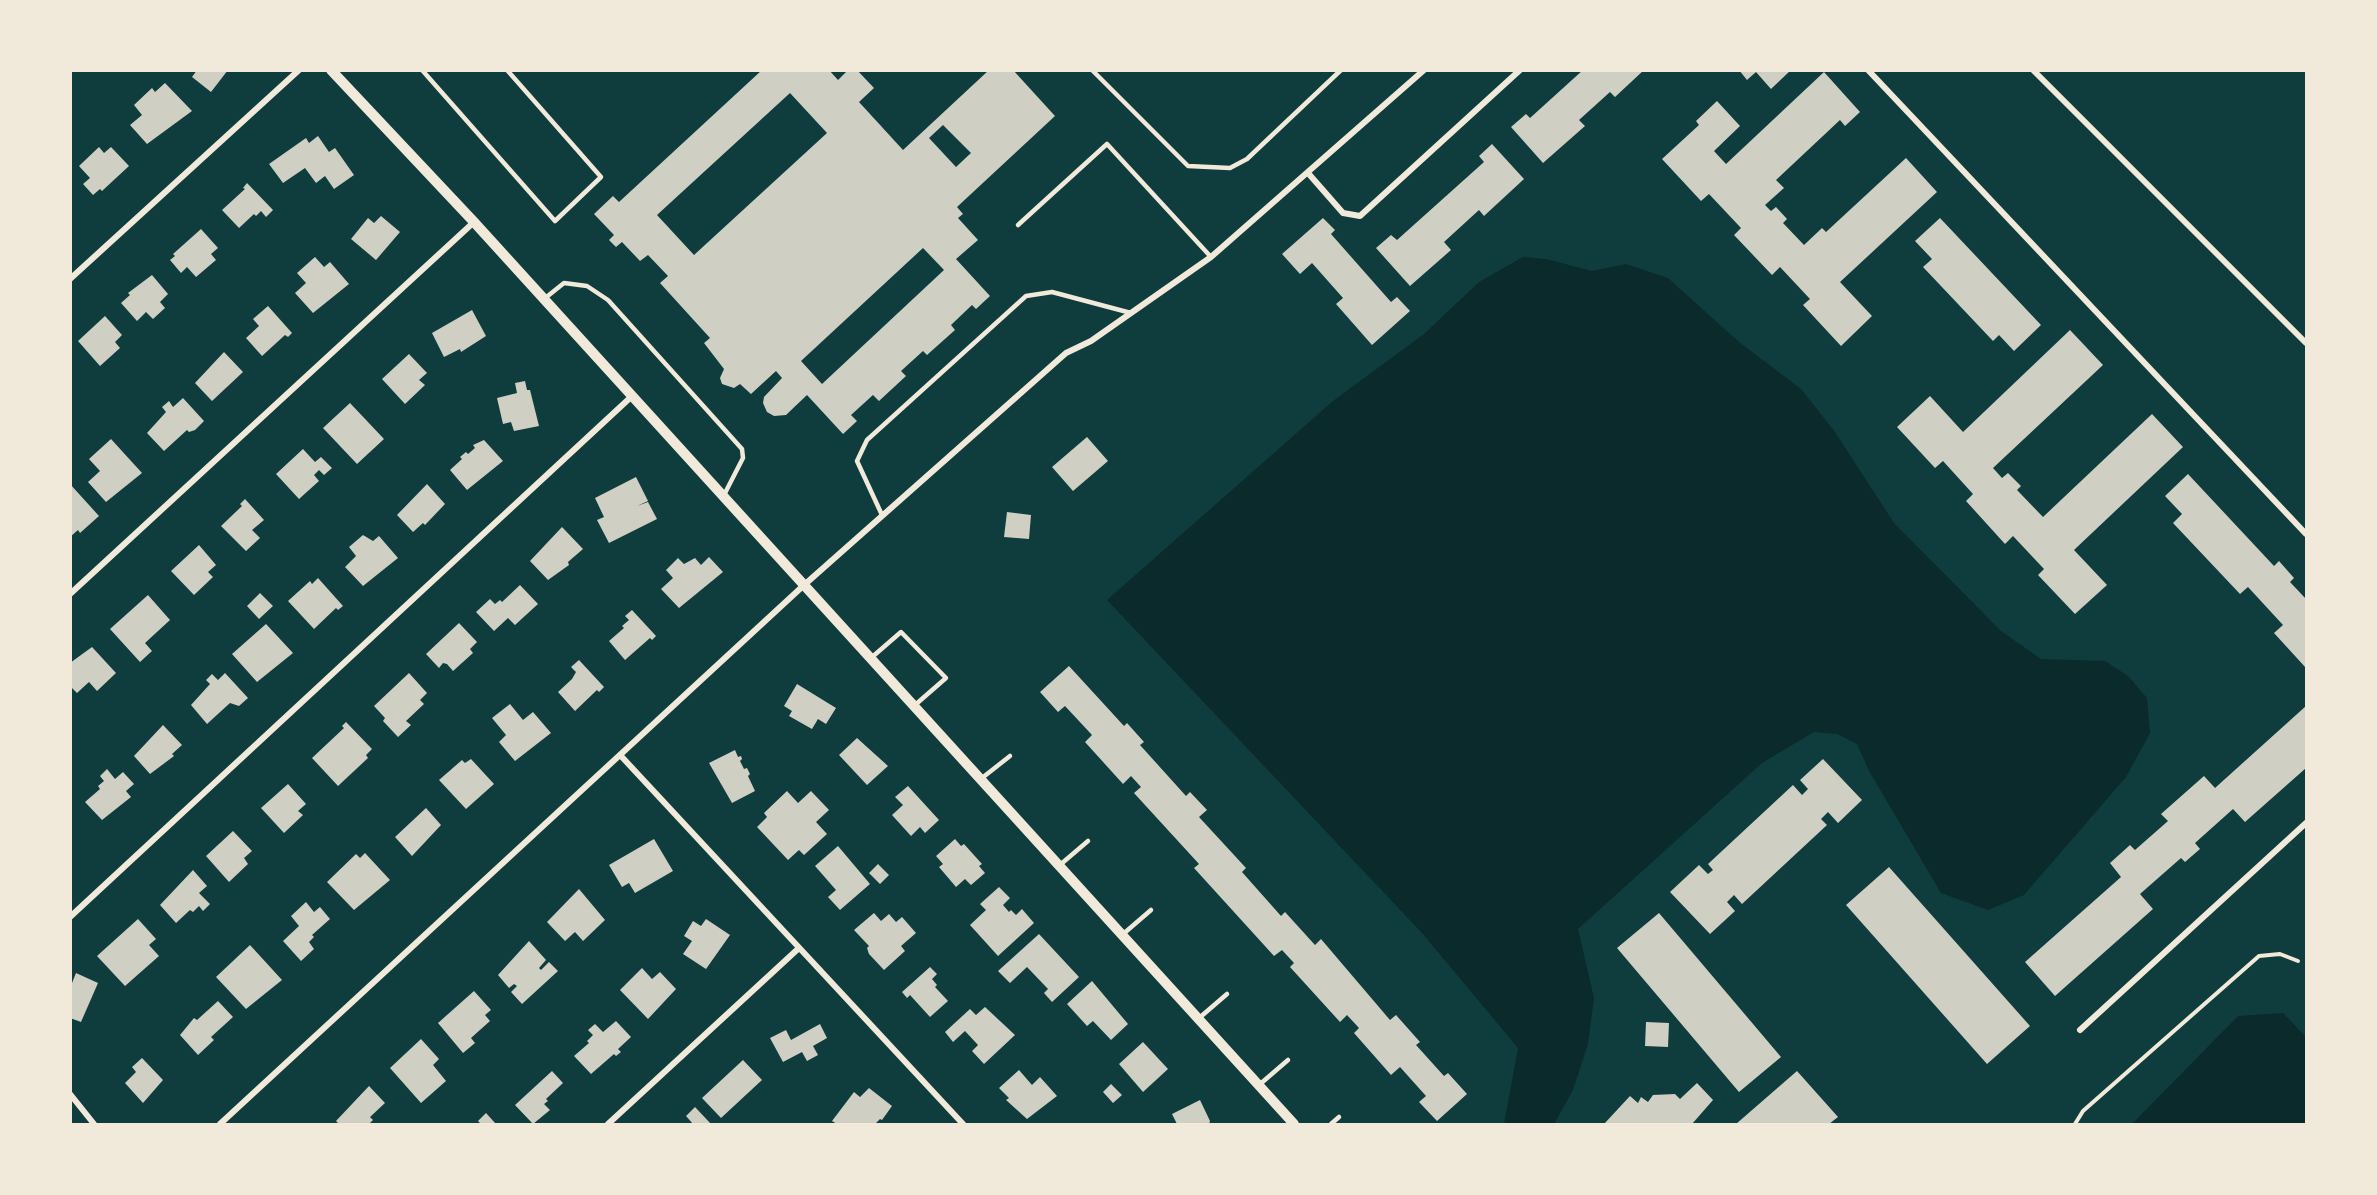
<!DOCTYPE html>
<style>
body{margin:0}
#map{position:relative;width:2377px;height:1195px;overflow:hidden;background:#0f3d3e;font-family:"Alegreya Sans",sans-serif}
canvas{display:block}
.frame{position:absolute;inset:0;border:72px solid #f1e9da;pointer-events:none}
</style>
<div id="map">
<canvas width="2377" height="1195"></canvas>
<div class="frame"></div>
</div>
<script>
const ctx = document.querySelector('canvas').getContext('2d');
ctx.lineJoin = 'round';
function paint(path, color) { ctx.fillStyle = color; ctx.fill(path, 'evenodd'); }
const shape = rows => new Path2D(rows.map(r => 'M' + r).join(''));
function stroke(path, color, width, dash) { ctx.strokeStyle = color; ctx.lineWidth = width; ctx.lineCap = dash ? 'butt' : 'round'; ctx.setLineDash(dash || []); ctx.stroke(path); }
const water = shape([
 [1523,257,1546,259,1592,271,1626,264,1668,278,1739,342,1801,389,1835,432,1894,523,2001,631,2041,659,2105,661,2128,676,2147,698,2150,733,2126,777,2024,895,1988,910,1941,893,1869,771,1857,744,1837,734,1814,732,1762,763,1578,929,1594,998,1588,1044,1573,1090,1554,1124,1504,1124,1518,1048,1422,933,1107,600,1333,401,1424,334,1479,282],
 [2283,1013,2306,1037,2306,1124,2132,1124,2238,1016]
]);
const building = shape([
 [197,70,228,70,211,92,192,77],
 [762,70,829,70,838,80,848,70,857,70,874,88,859,102,903,150,989,70,1013,70,1055,116,957,207,963,214,958,218,978,240,956,259,990,296,976,309,972,305,951,325,955,330,927,355,923,351,901,371,906,376,879,401,873,395,851,415,857,421,843,434,807,395,786,415,774,416,767,412,763,403,764,397,782,378,776,371,751,394,740,384,734,388,722,384,720,378,724,369,704,343,710,338,660,283,668,276,648,255,640,261,622,242,616,247,609,240,614,235,594,214,613,196,619,202],
 [790,93,827,133,694,255,657,215],
 [943,125,971,153,956,167,929,138],
 [923,248,944,270,822,384,801,361],
 [1583,70,1644,70,1615,97,1610,92,1579,120,1585,126,1543,163,1511,127,1526,114,1530,118],
 [1739,70,1791,70,1771,89,1756,72,1747,80],
 [1824,72,1860,112,1845,126,1840,120,1776,180,1784,188,1765,205,1771,211,1776,207,1787,219,1783,223,1804,245,1822,228,1826,232,1906,158,1937,192,1840,282,1872,316,1841,346,1803,305,1810,299,1780,267,1772,275,1734,235,1741,228,1709,194,1701,201,1662,159,1699,125,1696,121,1717,101,1740,126,1714,151,1726,164],
 [165,83,192,111,147,144,130,125,142,115,134,105,152,88,155,92],
 [318,136,329,152,335,148,354,175,334,189,325,176,316,183,305,168,283,183,269,164,306,138,309,143],
 [1492,144,1524,179,1484,216,1479,210,1444,242,1451,250,1410,286,1376,248,1391,235,1397,240,1484,162,1479,156],
 [99,147,104,153,111,147,129,166,102,191,100,189,93,195,83,184,90,178,79,166],
 [247,183,273,210,266,217,261,211,256,216,254,214,239,228,222,210,245,189,243,188],
 [381,216,400,232,376,260,351,239,368,218,374,223],
 [1323,218,1335,230,1331,234,1391,302,1397,297,1410,311,1372,345,1336,304,1343,298,1312,263,1300,274,1282,254],
 [1940,218,2041,325,2014,351,1999,335,1993,341,1923,267,1932,259,1915,241],
 [201,229,218,248,211,254,216,260,196,277,187,267,181,273,170,260,175,256,173,254],
 [315,257,324,267,330,262,349,284,313,313,295,293,306,283,297,273],
 [152,275,168,294,160,302,165,308,153,319,146,312,137,321,121,303,130,295,128,293],
 [268,306,292,333,288,337,285,335,262,356,246,338,259,326,253,319],
 [472,310,486,336,461,352,460,349,444,357,432,333],
 [105,316,122,335,115,342,120,348,100,366,78,341],
 [2070,330,2103,365,1993,468,2002,478,2008,473,2021,486,2017,490,2043,517,2152,414,2183,447,2074,550,2107,585,2075,614,2038,575,2044,569,2013,536,2005,544,1966,501,1973,494,1943,461,1935,468,1897,427,1930,396,1963,432],
 [224,352,243,372,212,401,195,383],
 [409,354,427,373,419,380,425,385,405,404,382,379],
 [525,381,527,390,530,390,539,426,514,431,511,422,503,424,497,398,517,393,515,383],
 [183,398,204,421,195,430,189,432,187,430,164,451,147,433,166,412,162,407,169,401,173,407],
 [350,403,384,439,357,464,323,428],
 [1087,437,1108,461,1073,491,1052,467],
 [111,439,142,473,106,502,88,482,100,471,89,459],
 [484,440,503,461,467,490,450,470,462,459,460,457,466,452,468,454,475,448,473,445],
 [303,449,315,462,321,457,332,468,324,475,319,470,314,475,319,481,299,499,276,474],
 [2188,474,2274,566,2279,561,2294,578,2290,582,2306,599,2306,668,2274,633,2283,625,2248,587,2240,594,2173,523,2182,514,2165,496],
 [636,477,648,501,637,506,648,502,657,519,609,543,597,520,604,517,595,498],
 [70,484,99,516,80,533,78,530,70,537],
 [427,484,445,504,425,525,423,523,413,532,397,515],
 [245,499,264,520,252,530,260,538,246,551,221,526,242,506,240,504],
 [1007,512,1031,515,1029,539,1004,537],
 [562,527,583,549,568,562,569,565,548,580,530,561],
 [363,535,373,541,379,536,398,558,363,586,345,567,356,556,349,547],
 [199,545,216,565,208,572,213,577,194,595,171,571],
 [709,557,723,572,679,608,661,589,673,578,666,570,678,558,684,564,695,558,701,565],
 [318,578,343,606,338,610,336,608,314,629,288,601,310,581,312,584],
 [520,585,538,604,515,625,508,618,494,631,476,612,490,599,495,604,500,600,502,602],
 [260,593,273,606,259,619,247,606],
 [148,595,170,620,145,643,152,651,140,662,110,629],
 [632,610,656,636,652,640,650,638,625,660,609,641,624,628,622,626,629,620,625,616],
 [459,623,477,642,470,649,473,653,453,671,447,664,443,663,439,668,426,654],
 [266,624,293,653,257,682,232,654],
 [92,647,116,673,97,691,89,682,77,693,70,686,70,663],
 [579,660,604,687,599,692,597,690,575,711,558,692,572,679,576,672,571,667],
 [1069,666,1124,726,1127,723,1144,742,1140,745,1186,796,1190,792,1207,810,1199,817,1246,868,1242,872,1281,916,1285,912,1315,945,1321,939,1390,1020,1396,1015,1420,1042,1416,1045,1444,1076,1448,1073,1467,1094,1437,1121,1419,1102,1426,1096,1400,1067,1391,1075,1354,1033,1359,1028,1347,1015,1340,1022,1290,967,1294,963,1282,950,1274,956,1194,868,1199,864,1134,793,1141,787,1131,776,1123,784,1085,742,1092,735,1065,706,1058,712,1040,692],
 [225,673,248,698,239,706,230,703,207,724,191,705,210,684,206,680,212,674,218,680],
 [409,673,427,693,420,700,424,704,406,721,411,725,398,737,383,721,385,718,374,706],
 [797,684,836,708,826,724,818,719,812,729,789,716,792,711,784,706],
 [510,704,523,720,533,712,551,733,515,761,499,742,506,735,492,718],
 [2306,706,2306,768,2245,822,2233,809,2195,843,2200,849,2185,862,2181,858,2140,894,2153,909,2055,996,2025,962,2121,877,2110,863,2130,845,2135,850,2168,821,2161,814,2204,776,2215,788],
 [346,722,372,749,366,755,368,758,338,786,312,758,344,728,342,726],
 [163,725,182,745,172,754,174,756,150,774,134,756],
 [857,738,888,766,867,785,839,755],
 [735,750,738,757,741,756,742,759,740,761,744,769,747,768,750,774,748,776,755,791,732,803,709,763],
 [471,759,494,784,466,809,439,780,462,760,465,763],
 [1823,759,1862,800,1838,823,1828,812,1821,819,1827,825,1742,904,1734,895,1727,902,1735,911,1710,934,1670,892,1699,865,1708,874,1713,870,1708,864,1793,785,1802,795,1808,789,1800,780],
 [107,769,115,779,123,772,134,784,126,791,131,797,102,820,85,802,100,789,98,786,104,781,100,776],
 [288,784,306,804,298,811,303,815,284,833,261,808],
 [908,786,939,820,925,833,920,827,911,836,892,815,903,805,895,797],
 [787,791,798,803,811,791,829,810,816,822,827,834,804,855,799,850,788,860,757,827,767,817,764,813],
 [426,808,441,825,412,856,395,837],
 [233,831,252,851,244,858,248,864,229,882,206,856],
 [654,839,673,871,635,893,629,883,622,887,609,865],
 [955,839,961,846,964,844,982,864,979,866,985,873,971,885,965,879,956,887,939,867,943,864,936,856],
 [838,846,870,884,840,910,828,897,836,890,815,866],
 [365,853,390,880,354,910,327,882,356,854,360,858],
 [878,864,889,875,880,884,869,873],
 [1889,867,2030,1026,1987,1064,1846,905],
 [193,870,207,886,199,893,210,904,203,911,199,906,193,912,190,910,176,923,160,905],
 [999,887,1010,898,1003,905,1009,912,1011,910,1016,915,1022,909,1034,923,998,956,970,925,986,910,980,904],
 [579,889,605,920,583,941,575,932,565,941,547,922],
 [306,902,314,912,320,907,330,919,312,935,314,937,309,942,314,949,301,961,283,941,299,926,291,916],
 [874,913,881,921,889,914,896,922,902,917,916,933,901,946,905,951,884,970,869,954,867,948,869,946,854,930],
 [1659,913,1781,1057,1739,1092,1617,948],
 [138,919,156,939,149,945,159,956,125,986,97,956],
 [706,919,730,935,706,969,683,954,692,941,684,936,693,921,701,926],
 [1039,934,1079,977,1052,1002,1044,993,1048,989,1027,967,1010,983,998,971],
 [529,941,546,960,539,968,541,970,549,962,558,971,522,1004,511,992,517,986,514,984,509,988,498,975],
 [250,945,282,980,246,1009,216,977],
 [930,967,937,974,932,979,937,985,935,987,948,1001,930,1017,910,995,907,998,902,992],
 [642,968,652,979,660,972,676,989,648,1019,620,990],
 [76,973,98,983,81,1022,70,1018,70,988],
 [1092,981,1128,1024,1111,1040,1093,1021,1087,1026,1067,1004],
 [474,991,491,1010,485,1015,490,1021,471,1038,475,1043,463,1053,438,1023],
 [218,1001,233,1017,211,1037,214,1040,198,1055,180,1035,194,1018,197,1020],
 [985,1007,1015,1035,984,1064,972,1051,978,1045,965,1031,953,1042,945,1032,970,1009,976,1015],
 [616,1021,631,1037,618,1049,621,1052,616,1056,614,1054,591,1074,574,1056,589,1043,587,1041,593,1035,588,1030,595,1024,603,1032],
 [1646,1022,1669,1023,1668,1047,1645,1046],
 [820,1024,827,1038,813,1046,818,1055,807,1061,802,1052,783,1062,770,1038,786,1030,791,1040],
 [421,1039,439,1059,433,1065,446,1081,421,1103,390,1068],
 [1143,1042,1168,1069,1143,1092,1119,1064],
 [142,1058,163,1080,143,1103,125,1083,136,1072,132,1067],
 [743,1060,762,1080,721,1118,702,1098],
 [1019,1070,1032,1085,1040,1077,1057,1096,1027,1119,1006,1100,1009,1098,999,1088],
 [552,1071,563,1083,546,1099,548,1101,544,1104,550,1110,533,1124,515,1105],
 [1797,1071,1838,1117,1829,1124,1736,1124],
 [1697,1083,1713,1100,1692,1124,1604,1124,1630,1096,1638,1103,1641,1097,1648,1102,1653,1095,1675,1094,1680,1099],
 [1111,1084,1122,1095,1113,1103,1103,1092],
 [369,1086,385,1103,370,1117,373,1120,369,1124,339,1124,336,1121],
 [869,1088,892,1106,882,1120,880,1119,875,1124,837,1124,832,1121,854,1092,860,1097],
 [1200,1100,1210,1121,1209,1124,1177,1124,1172,1114],
 [695,1107,711,1124,693,1124,686,1116],
 [486,1113,496,1124,481,1124,478,1121]
]);
const path = shape([
 [2075,1124,2083,1111,2259,956,2280,954,2298,961]
]);
const service = shape([
 [422,70,555,221,601,177,507,70],
 [1092,70,1188,166,1230,168,1247,159,1341,70],
 [1018,225,1107,144,1211,257],
 [544,299,564,283,587,286,608,300,742,449,743,458,724,495],
 [882,515,857,461,867,440,1026,296,1052,292,1131,313],
 [871,658,901,632,946,678,915,705],
 [982,778,1010,756],
 [1061,864,1088,841],
 [1122,935,1151,910],
 [1198,1019,1227,994],
 [1259,1085,1288,1060],
 [1331,1124,1339,1117]
]);
const minor = shape([
 [1868,70,2306,534],
 [2033,70,2306,343],
 [1308,173,1343,213,1360,216,1520,70],
 [70,279,299,70],
 [70,594,474,222],
 [621,756,963,1124],
 [70,917,631,397],
 [2080,1030,2306,823],
 [70,1094,94,1124],
 [220,1124,803,586,1066,353,1091,341,1211,257,1424,70],
 [608,1124,799,948]
]);
const tertiary = shape([
 [331,70,474,222,1294,1124]
]);
paint(water, '#0a2a2b');
paint(building, '#cfcfc3');
stroke(path, '#f1e9da', 4);
stroke(service, '#f1e9da', 4.5);
stroke(minor, '#f1e9da', 6);
stroke(tertiary, '#f1e9da', 10);
</script>
